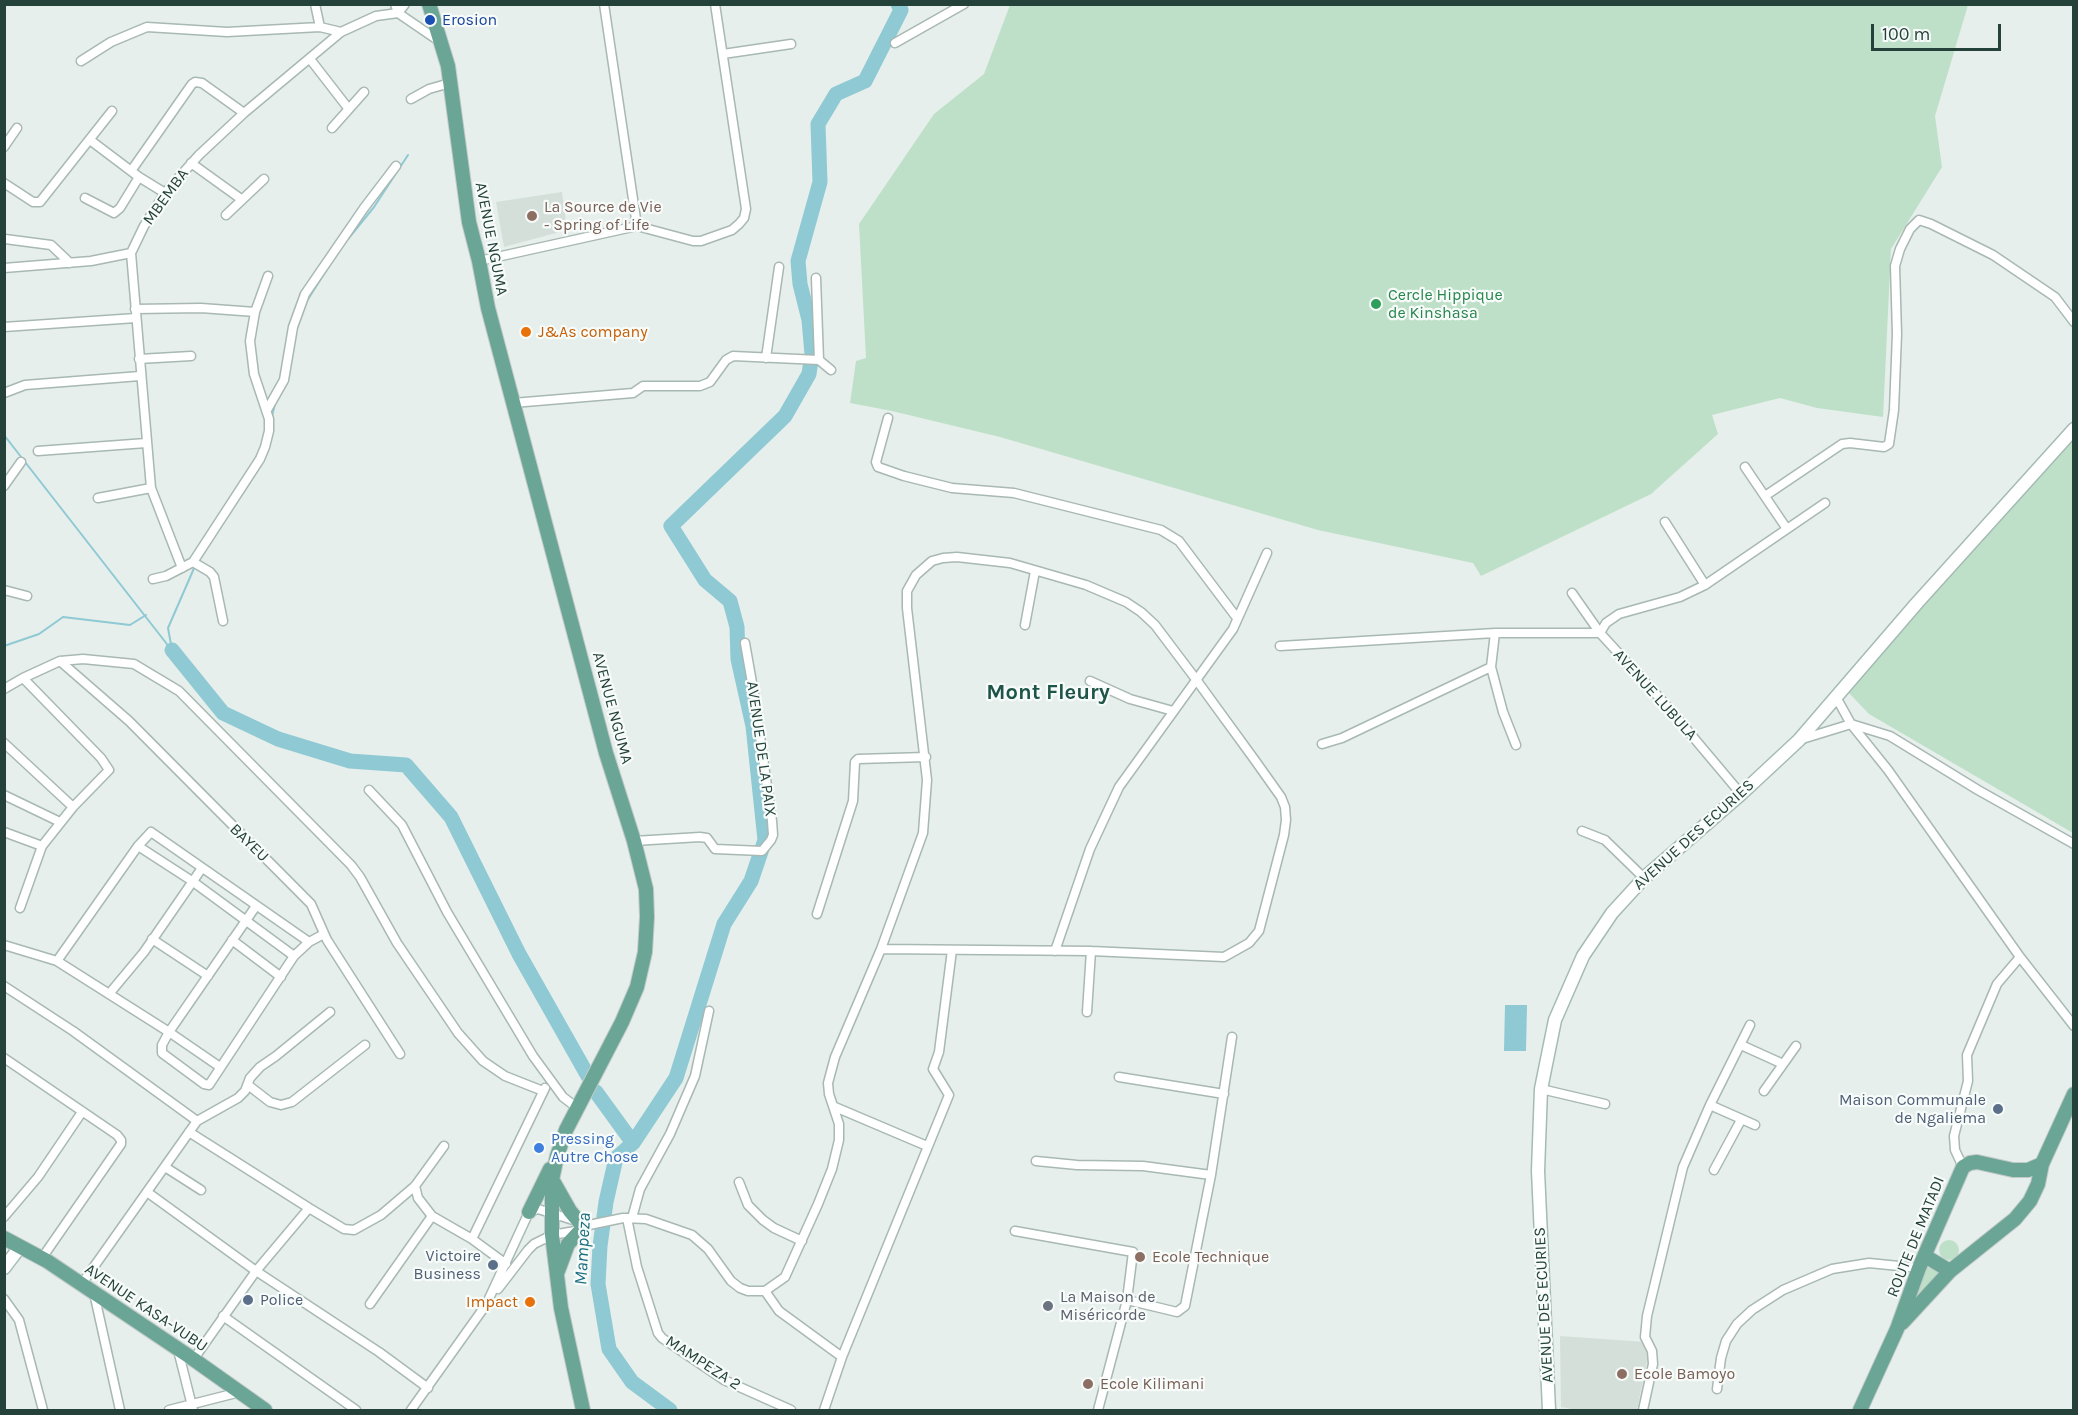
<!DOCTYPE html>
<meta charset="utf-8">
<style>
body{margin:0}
#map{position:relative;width:2078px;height:1415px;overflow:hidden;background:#e6efeb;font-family:Karla,sans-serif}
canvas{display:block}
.frame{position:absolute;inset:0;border:6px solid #24423a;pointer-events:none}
.scale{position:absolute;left:1871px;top:24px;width:130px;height:27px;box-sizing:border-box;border:3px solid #24423a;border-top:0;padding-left:8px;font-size:18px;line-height:21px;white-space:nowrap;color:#24423a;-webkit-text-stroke:4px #f7fbf9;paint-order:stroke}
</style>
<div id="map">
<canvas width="2078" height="1415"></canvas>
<div class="frame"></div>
<div class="scale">100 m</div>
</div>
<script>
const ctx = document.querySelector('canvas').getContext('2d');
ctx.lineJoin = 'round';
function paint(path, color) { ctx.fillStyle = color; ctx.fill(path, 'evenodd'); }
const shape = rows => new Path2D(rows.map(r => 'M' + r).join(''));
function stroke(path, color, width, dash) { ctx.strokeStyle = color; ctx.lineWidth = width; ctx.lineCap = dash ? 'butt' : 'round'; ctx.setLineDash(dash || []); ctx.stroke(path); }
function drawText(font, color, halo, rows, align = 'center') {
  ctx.font = font + ' Karla,sans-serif'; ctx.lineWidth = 4.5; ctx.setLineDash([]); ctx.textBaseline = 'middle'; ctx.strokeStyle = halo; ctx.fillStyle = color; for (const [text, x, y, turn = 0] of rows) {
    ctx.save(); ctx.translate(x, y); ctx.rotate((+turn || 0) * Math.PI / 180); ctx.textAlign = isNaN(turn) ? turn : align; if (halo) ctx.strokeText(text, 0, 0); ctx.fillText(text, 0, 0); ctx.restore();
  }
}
const built = shape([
 [562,192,567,230,504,247,496,202],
 [1560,1336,1645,1342,1648,1356,1637,1410,1576,1410,1561,1407]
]);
const green = shape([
 [1010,5,1968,5,1935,116,1942,167,1891,249,1883,417,1817,408,1780,398,1712,415,1718,434,1651,494,1481,576,1473,563,1318,530,1000,437,892,411,850,403,856,361,866,358,859,224,934,114,984,74],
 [2073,437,2073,833,1869,714,1849,693,1865,668],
 '1939 1250a10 10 0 1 1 20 0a10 10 0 1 1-20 0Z',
 [1932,1267,1939,1270,1941,1275,1911,1299,1924,1269]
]);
const water = shape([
 [1505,1005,1527,1005,1526,1051,1504,1051]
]);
const stream = shape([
 [348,239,374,207,408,155],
 [305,304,329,266],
 [272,416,275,404],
 [4,435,170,648],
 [243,493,259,468],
 [4,646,39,634,63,617,130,625,146,615],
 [172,650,168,628,195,566]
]);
const river = shape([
 [172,650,223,713,278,739,350,761,406,765,451,817,519,954,588,1076],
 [596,1092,633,1143],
 [670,1410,632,1382,609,1349,598,1284,600,1246,606,1202,616,1158,633,1143,676,1078,724,924,751,881,765,840,753,726,738,659,737,627,730,601,705,580,671,526,785,416,809,374,812,354,809,320,800,284,798,261,820,182,818,124,836,94,865,81,901,10,898,4]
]);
const street = shape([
 [315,4,320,27],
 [395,4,398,13,405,4],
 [604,4,637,226],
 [895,43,964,4],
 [723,54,791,44],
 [310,59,348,108],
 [81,61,111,42,147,27,227,32,320,27,341,32],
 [411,99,429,89,450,83],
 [332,128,364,92],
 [90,140,139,177,165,193],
 [4,147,17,128],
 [191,163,241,199],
 [131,171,192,84,195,82,202,83,244,113],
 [4,183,33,202,40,202,112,111],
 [85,198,114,213,120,208,139,177],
 [226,215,264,179],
 [5,239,51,245,70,263],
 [479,261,637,226,693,241,701,241,732,230,739,224,744,218,746,209,715,4],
 [4,268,91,261,131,253],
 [816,278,819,360],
 [135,309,201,308,255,312],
 [4,327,136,318],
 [766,358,779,267],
 [139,359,191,356],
 [4,393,25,385,140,376],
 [513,403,633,393,643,386,700,386,710,382,726,360,733,356,819,360,831,370],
 [267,410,284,380,293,327,305,294,364,208,396,166],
 [888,418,876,462,878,467,904,476,952,488,1014,493,1161,530,1179,541,1237,618],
 [38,451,146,443],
 [1745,467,1787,529],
 [4,486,21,462],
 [1765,496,1842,444,1850,443,1884,447,1889,444,1894,410,1897,334,1895,266,1900,249,1910,229,1919,220,1931,224,1993,255,2055,297,2074,322],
 [98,498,151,488],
 [1665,522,1705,585],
 [193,562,210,572,214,577,223,621],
 [182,568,151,488,131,253,144,226,165,193,199,155,244,113,341,32,376,16,398,13,439,41],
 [153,579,166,576,193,562,260,459,265,447,269,431,269,419,254,374,250,341,255,312,268,276],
 [4,590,27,596],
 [1572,593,1600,633,1667,706,1741,794],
 [1025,625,1035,571],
 [1280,646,1495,633,1600,633,1606,623,1619,614,1680,597,1705,585,1825,503],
 [60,661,129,721,311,904,327,940,400,1054],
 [1491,667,1503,712,1516,745],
 [1090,681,1130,699,1173,711],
 [4,689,23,678,60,661,83,659,134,664,179,691,351,865,360,877,397,943,458,1033,483,1061,505,1076,543,1091],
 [1836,697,1851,724,1888,770,2020,957,2074,1026],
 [1799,740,1851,724,1890,736,1978,790,2074,844],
 [4,743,73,807],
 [1322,744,1342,738,1491,667,1495,633],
 [369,790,402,825,447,912,533,1056,563,1097,576,1107],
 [4,795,60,822],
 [1582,831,1605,840,1644,878],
 [4,832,42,846],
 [634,841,700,837,707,838,715,849,762,851,771,840,773,835,772,821,754,694,745,643],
 [138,846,192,881,294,956],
 [20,908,42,846,73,807,109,770,101,758,23,678],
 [817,914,853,801,855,762,858,759,926,757],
 [152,939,208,976],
 [232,940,281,977],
 [309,942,151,832,138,846,57,961,169,1032,162,1045,162,1053,204,1084,209,1085,294,956,309,942,324,934],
 [4,945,57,961],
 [1055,951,1090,849,1119,787,1233,629,1267,553],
 [4,986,73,1031,197,1121],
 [109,994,144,952,202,868],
 [1087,1012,1091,951],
 [1741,1045,1783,1064],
 [4,1058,117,1135,121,1140,121,1144,42,1258],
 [220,1067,169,1032,256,906],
 [1119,1077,1224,1094],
 [248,1085,270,1102,281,1105,292,1102,365,1045],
 [1541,1089,1605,1104],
 [1764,1091,1796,1046],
 [1710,1105,1755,1125],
 [835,1107,927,1146],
 [189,1132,309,1208,344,1229,354,1230,381,1215,415,1186,444,1146],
 [1036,1161,1077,1165,1143,1166,1211,1175],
 [165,1167,201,1190],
 [1963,1167,1955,1150,1954,1136,1968,1081,1967,1055,1997,984,2020,957],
 [1714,1170,1741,1120],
 [739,1182,748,1205,763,1220,774,1228,802,1241],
 [415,1186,418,1198,432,1216,472,1239,506,1264],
 [147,1192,256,1271,379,1352,428,1388],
 [4,1217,38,1177,82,1112],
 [627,1218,637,1267,658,1333,662,1338,724,1380,791,1410],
 [632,1218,640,1189,670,1134,695,1076,709,1011],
 [1015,1231,1133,1252,1127,1300],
 [472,1239,545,1088],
 [81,1285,197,1121,238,1098,245,1091,250,1078,260,1067,276,1056,330,1012],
 [498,1289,528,1250,534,1244,552,1235,581,1230],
 [765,1291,779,1311,842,1357],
 [94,1293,120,1410],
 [4,1299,19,1320,43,1410],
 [370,1304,432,1216],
 [486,1305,529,1212,538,1209,589,1225,623,1218,646,1219,692,1235,708,1249,731,1281,740,1288,748,1291,765,1291,785,1277,818,1204,832,1169,839,1140,839,1124,829,1094,828,1083,835,1057,881,949,923,833,927,780,907,608,907,591,916,575,932,561,943,558,957,557,1010,563,1086,585,1126,602,1141,612,1155,625,1195,678,1254,759,1281,797,1285,807,1286,820,1284,835,1259,931,1249,943,1224,957,1091,951,881,949],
 [223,1316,356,1410],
 [178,1350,193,1410],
 [193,1360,256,1271,309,1208],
 [1717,1389,1721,1358,1726,1341,1737,1324,1752,1310,1783,1290,1832,1269,1869,1263,1919,1268],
 [169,1410,240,1392],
 [411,1410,488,1302],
 [824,1410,842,1357,949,1095,933,1069,939,1052,952,950],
 [1098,1410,1127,1300,1177,1312,1185,1306,1211,1175,1232,1037],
 [1643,1410,1653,1364,1652,1351,1645,1337,1647,1316,1683,1167,1710,1105,1750,1025]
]);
const secondary = shape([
 [4,1268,20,1247],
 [1549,1410,1538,1171,1541,1089,1555,1020,1583,956,1612,913,1644,878,1741,794,1799,740,1917,603,2074,429]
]);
const primary = shape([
 [429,4,448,66,469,222,479,261,488,308,606,753,634,841,646,889,647,917,645,952,637,987,622,1022,566,1130,557,1156,552,1180,552,1235,561,1308,583,1410],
 [553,1181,570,1211,581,1224],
 [529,1212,550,1169],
 [4,1238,47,1261,193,1359,265,1410],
 [1925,1256,1950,1271],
 [558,1271,568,1244,581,1230],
 [1902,1323,1950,1271,2015,1219,2030,1201,2038,1184,2042,1164,2074,1094],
 [1860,1410,1897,1329,1919,1268,1963,1167,1970,1163,1977,1162,2013,1170,2028,1170,2042,1164]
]);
const markers = [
 [430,20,6,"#1a4fb4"],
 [532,216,6,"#8d6e63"],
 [1376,304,6,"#2e9e5b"],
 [526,332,6,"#e8710a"],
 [1998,1109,6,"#5c6f8a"],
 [539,1148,6,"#3f7fe0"],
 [1140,1257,6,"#8d6e63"],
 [493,1265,6,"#5c6f8a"],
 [248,1300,6,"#5c6f8a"],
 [530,1302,6,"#e8710a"],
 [1048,1306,6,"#6b7280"],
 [1622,1374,6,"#8d6e63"],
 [1088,1384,6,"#8d6e63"]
];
const transitNames = [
 ["Erosion",442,20]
];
const streetNames = [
 ["MBEMBA",166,197,-54],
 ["AVENUE NGUMA",491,239,79],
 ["AVENUE LUBULA",1655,695,48],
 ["AVENUE NGUMA",612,708,75],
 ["AVENUE DE LA PAIX",761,749,82],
 ["AVENUE DES ECURIES",1694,835,-42],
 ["BAYEU",249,843,44],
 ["ROUTE DE MATADI",1916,1237,-68],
 ["AVENUE DES ECURIES",1544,1305,-93],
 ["AVENUE KASA-VUBU",146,1308,34],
 ["MAMPEZA 2",703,1363,33]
];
const educationNames = [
 ["La Source de Vie",544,207],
 ["- Spring of Life",544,225],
 ["Ecole Technique",1152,1257],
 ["Ecole Bamoyo",1634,1374],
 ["Ecole Kilimani",1100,1384]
];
const leisureNames = [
 ["Cercle Hippique",1388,295],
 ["de Kinshasa",1388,313]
];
const foodNames = [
 ["J&As company",538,332],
 ["Impact",518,1302,"right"]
];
const serviceNames = [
 ["Maison Communale",1986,1100],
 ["de Ngaliema",1986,1118],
 ["Victoire",481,1256],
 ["Business",481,1274],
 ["Police",260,1300,"left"]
];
const shopNames = [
 ["Pressing",551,1139],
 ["Autre Chose",551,1157]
];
const worshipNames = [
 ["La Maison de",1060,1297],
 ["Miséricorde",1060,1315]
];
const waterNames = [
 ["Mampeza",583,1249,-87]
];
const districtNames = [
 ["Mont Fleury",1048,693]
];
paint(built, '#d4dfda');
paint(green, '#bfe0c8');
paint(water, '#8ec9d4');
stroke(stream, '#8ec9d4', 2);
stroke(river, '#8ec9d4', 15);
stroke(street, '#a8b8b2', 11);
stroke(secondary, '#a4bbb3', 15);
stroke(primary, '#c2cac8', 16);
stroke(street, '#fff', 8);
stroke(secondary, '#fff', 12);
stroke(primary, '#6aa596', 14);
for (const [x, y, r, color] of markers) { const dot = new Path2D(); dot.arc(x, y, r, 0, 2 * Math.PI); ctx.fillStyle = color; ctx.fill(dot); stroke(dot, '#f7fbf9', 2); }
drawText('16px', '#164399', '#f7fbf9', transitNames, 'left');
drawText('16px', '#24423a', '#f7fbf9', streetNames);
drawText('16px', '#785e54', '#f7fbf9', educationNames, 'left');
drawText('16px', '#27864d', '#f7fbf9', leisureNames, 'left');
drawText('16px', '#c56008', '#f7fbf9', foodNames, 'left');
drawText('16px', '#4e5e75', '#f7fbf9', serviceNames, 'right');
drawText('16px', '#366cbe', '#f7fbf9', shopNames, 'left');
drawText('16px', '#5b616d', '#f7fbf9', worshipNames, 'left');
drawText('italic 18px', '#1c6f80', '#f7fbf9', waterNames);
drawText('bold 22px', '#1f5548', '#f7fbf9', districtNames);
</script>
